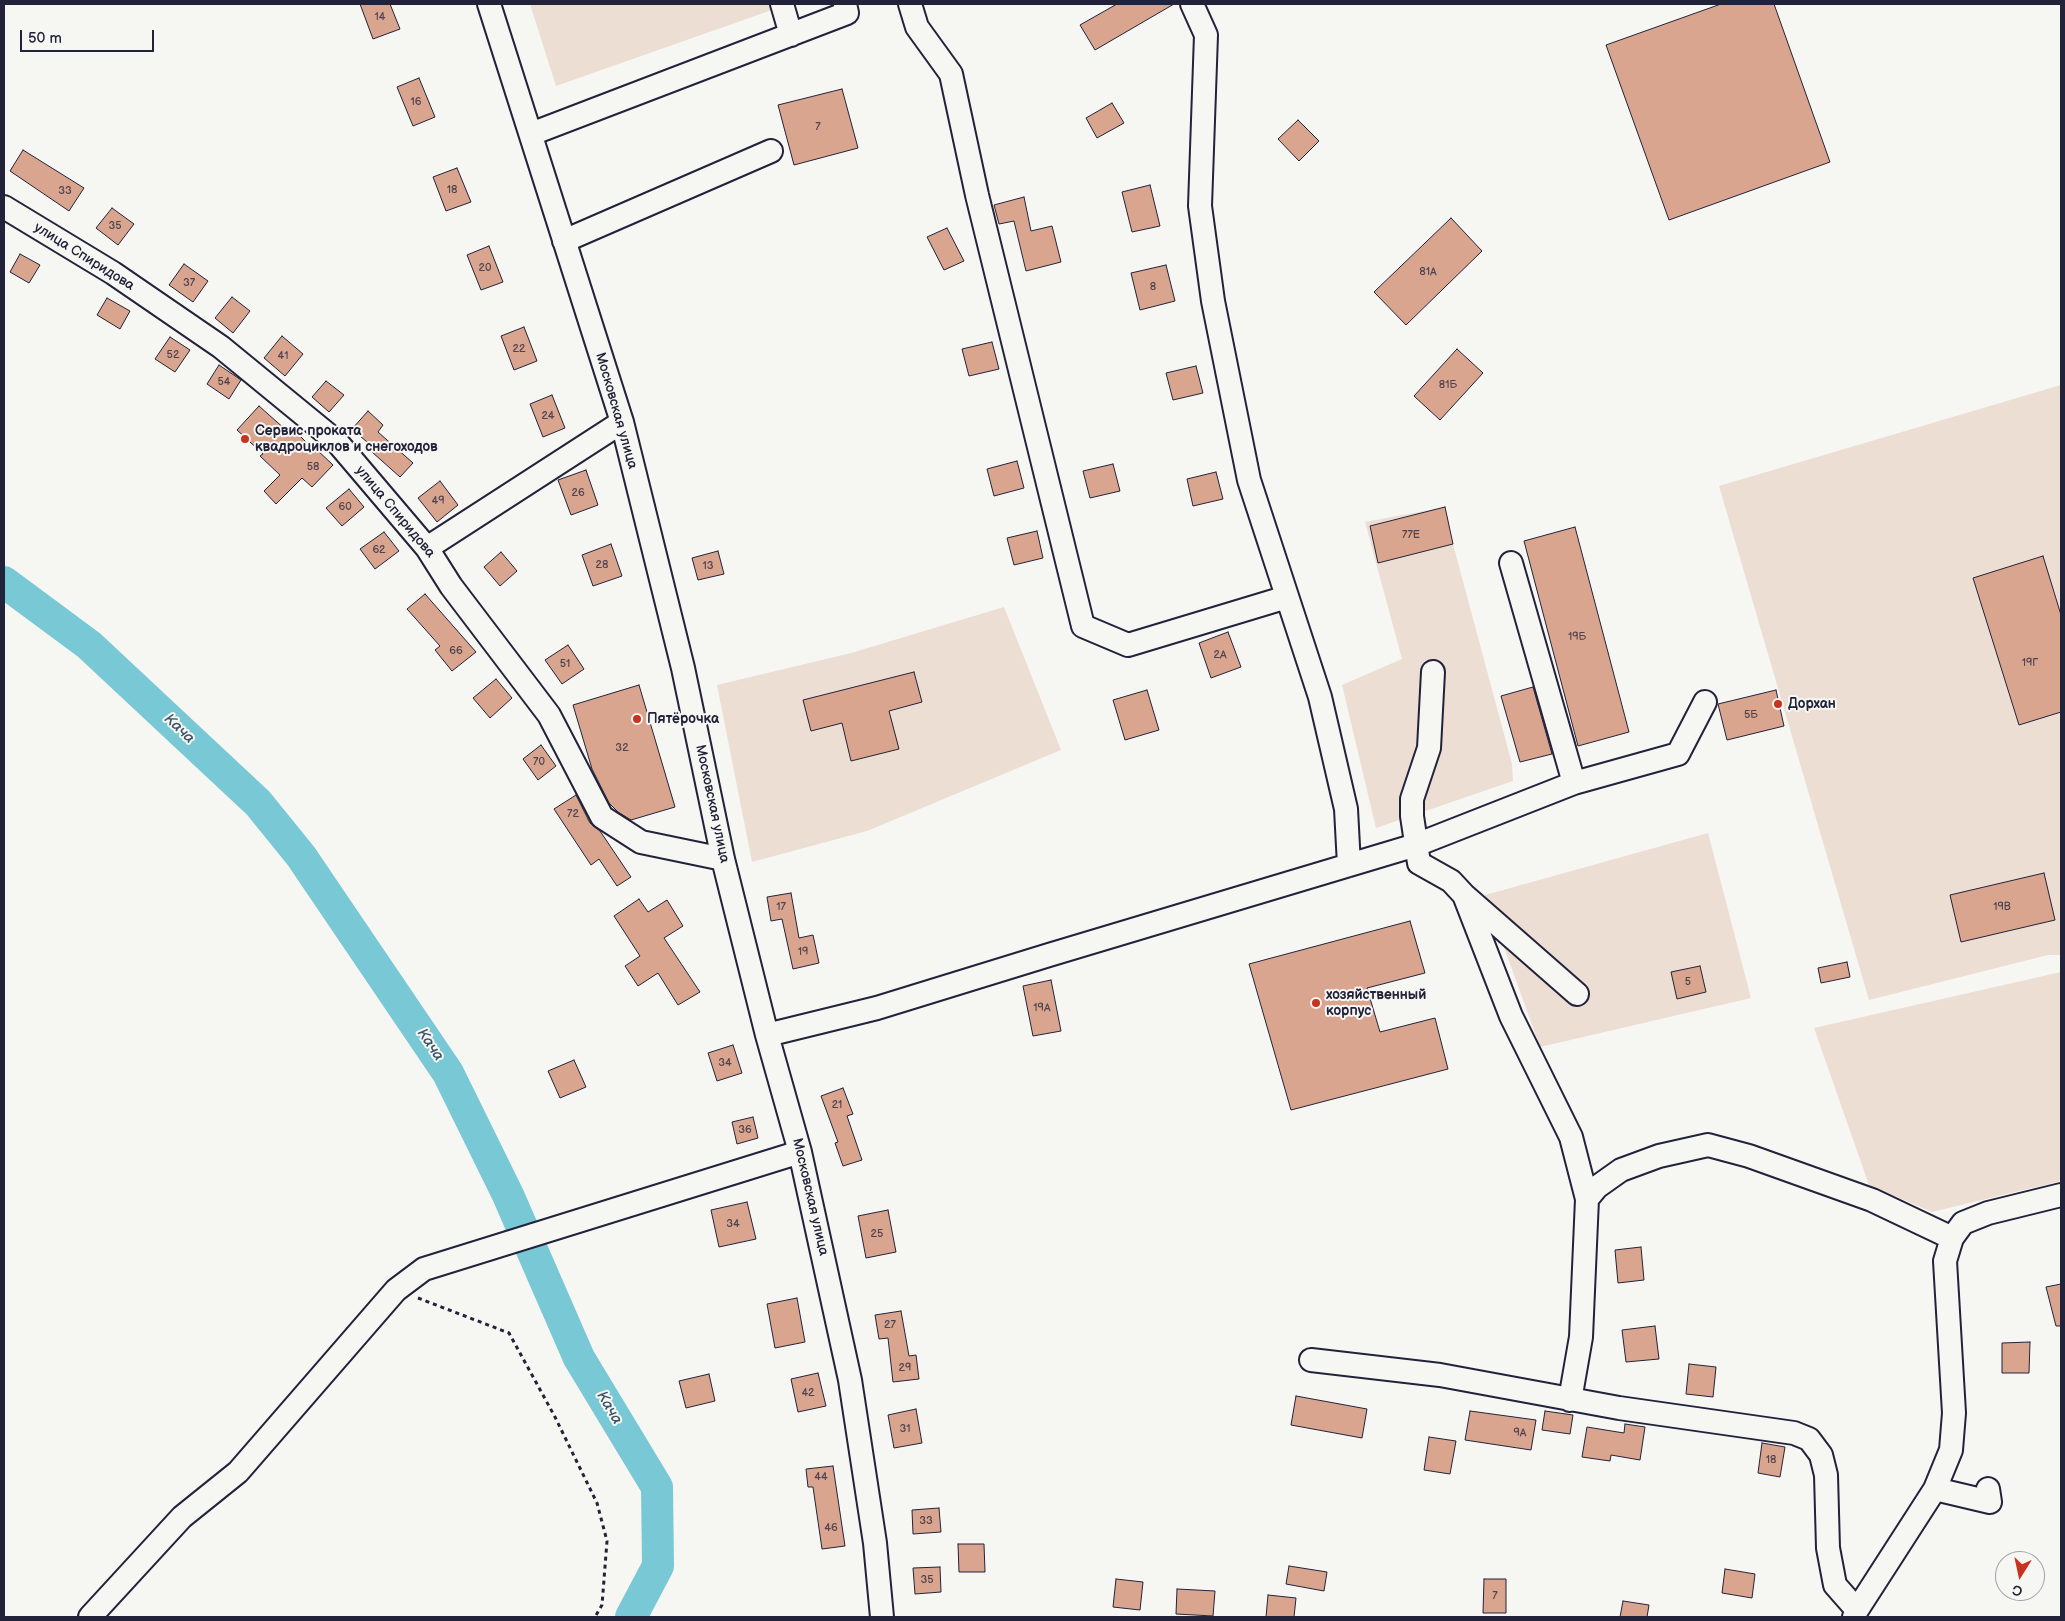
<!DOCTYPE html>
<meta charset="utf-8">
<style>
body{margin:0}
#map{position:relative;width:2065px;height:1621px;overflow:hidden;background:#f6f6f2;font-family:"Balsamiq Sans",sans-serif}
canvas{display:block}
.frame{position:absolute;inset:0;border:5px solid #22223b;pointer-events:none}
.north{position:absolute;left:1995px;top:1551px;width:50px;height:50px;box-sizing:border-box;background:#f6f6f2;border:1px solid #a1a1a9;border-radius:50%;rotate:190deg;font-size:14px;font-weight:700;line-height:20px;text-align:center;color:#22223b}
.north::after{content:'';display:block;margin:auto;width:18px;height:22px;background:#c8321e;clip-path:polygon(50% 0,100% 100%,50% 72%,0 100%)}
.scale{position:absolute;left:20px;top:30px;width:134px;height:22px;box-sizing:border-box;border:2px solid #22223b;border-top:0;padding-left:6px;font-size:15px;line-height:18px;white-space:nowrap;color:#22223b;-webkit-text-stroke:4px #f6f6f2;paint-order:stroke}
</style>
<div id="map">
<canvas width="2065" height="1621"></canvas>
<div class="frame"></div>
<div class="north">С</div>
<div class="scale">50 m</div>
</div>
<script>
const ctx = document.querySelector('canvas').getContext('2d');
ctx.lineJoin = 'round';
function paint(path, color) { ctx.fillStyle = color; ctx.fill(path, 'evenodd'); }
const shape = rows => new Path2D(rows.map(r => 'M' + r).join(''));
function stroke(path, color, width, dash) { ctx.strokeStyle = color; ctx.lineWidth = width; ctx.lineCap = dash ? 'butt' : 'round'; ctx.setLineDash(dash || []); ctx.stroke(path); }
function drawText(font, color, halo, rows, align = 'center') {
  ctx.font = font + ' "Balsamiq Sans",sans-serif'; ctx.lineWidth = 4; ctx.setLineDash([]); ctx.textBaseline = 'middle'; ctx.strokeStyle = halo; ctx.fillStyle = color; for (const [text, x, y, turn = 0] of rows) {
    ctx.save(); ctx.translate(x, y); ctx.rotate((+turn || 0) * Math.PI / 180); ctx.textAlign = isNaN(turn) ? turn : align; if (halo) ctx.strokeText(text, 0, 0); ctx.fillText(text, 0, 0); ctx.restore();
  }
}
const built = shape([
 [530,4,789,4,556,86],
 [2061,385,2061,955,2048,955,1869,1000,1719,486],
 [1445,507,1453,544,1512,764,1513,781,1376,828,1342,685,1402,659,1365,522],
 [1004,607,1061,750,867,831,752,862,717,685,851,653],
 [1708,833,1751,998,1540,1047,1485,895],
 [2061,972,2061,1181,1932,1212,1869,1185,1814,1028]
]);
const river = shape([
 [4,582,89,645,258,803,301,856,448,1073,508,1195,579,1358,657,1487,658,1566,631,1617]
]);
const building = shape([
 [360,4,390,4,400,29,373,39,360,4],
 [1117,4,1174,4,1095,50,1080,25,1117,4],
 [1721,4,1774,4,1830,162,1669,220,1606,45,1721,4],
 [419,78,435,117,413,126,397,87,419,78],
 [842,89,858,148,794,165,778,105,842,89],
 [1112,103,1124,123,1097,138,1086,118,1112,103],
 [1298,120,1319,141,1299,161,1278,139,1298,120],
 [23,150,84,188,69,211,10,171,23,150],
 [457,168,471,202,446,211,433,177,457,168],
 [1150,185,1160,226,1132,232,1122,192,1150,185],
 [1024,197,1031,231,1052,226,1061,262,1026,271,1014,221,999,224,994,205,1024,197],
 [112,208,134,224,118,245,96,228,112,208],
 [1451,218,1482,251,1406,325,1374,292,1451,218],
 [947,228,964,261,944,270,927,237,947,228],
 [489,246,503,282,481,290,467,255,489,246],
 [20,254,40,265,29,283,10,272,20,254],
 [184,264,208,281,193,302,169,285,184,264],
 [1166,265,1175,301,1140,310,1131,273,1166,265],
 [232,297,250,311,233,333,215,318,232,297],
 [107,298,130,311,120,329,97,315,107,298],
 [524,327,537,361,514,370,501,336,524,327],
 [282,336,303,354,285,376,264,358,282,336],
 [170,337,190,350,175,372,155,359,170,337],
 [992,342,999,369,969,376,962,349,992,342],
 [1457,349,1483,373,1440,420,1414,396,1457,349],
 [219,365,241,380,229,399,207,384,219,365],
 [1196,366,1203,393,1173,400,1166,373,1196,366],
 [326,381,344,395,329,412,312,397,326,381],
 [552,395,565,428,543,437,530,404,552,395],
 [259,406,286,430,290,426,313,449,315,448,333,465,312,487,302,478,276,504,264,491,280,475,260,456,263,454,237,430,259,406],
 [368,411,383,425,378,432,413,463,400,477,372,452,375,449,352,429,368,411],
 [1017,461,1024,488,994,496,987,469,1017,461],
 [1113,464,1120,491,1090,498,1083,471,1113,464],
 [586,470,598,505,571,515,558,480,586,470],
 [1216,472,1223,499,1193,506,1187,479,1216,472],
 [440,481,458,505,437,522,418,498,440,481],
 [349,489,364,507,342,526,326,508,349,489],
 [1445,507,1453,544,1378,563,1370,526,1445,507],
 [1575,527,1629,732,1578,746,1524,541,1575,527],
 [1037,531,1043,558,1014,565,1007,538,1037,531],
 [384,532,399,551,375,569,360,549,384,532],
 [611,544,622,576,593,586,582,555,611,544],
 [718,551,724,574,698,580,692,558,718,551],
 [501,552,517,571,500,586,484,567,501,552],
 [2043,556,2061,615,2061,712,2019,725,1973,578,2043,556],
 [425,594,476,652,452,671,435,650,440,646,407,609,425,594],
 [1228,632,1241,667,1211,678,1199,643,1228,632],
 [568,645,584,669,562,684,545,660,568,645],
 [914,672,922,702,889,711,899,749,851,761,842,723,811,731,803,700,914,672],
 [496,679,512,698,490,718,473,698,496,679],
 [639,685,675,807,631,820,618,812,609,803,592,769,573,705,639,685],
 [1533,687,1552,754,1520,762,1501,696,1533,687],
 [1147,690,1159,730,1125,740,1113,700,1147,690],
 [1776,690,1784,726,1727,740,1718,704,1776,690],
 [541,745,556,766,538,780,523,759,541,745],
 [576,795,590,823,600,831,631,877,617,886,599,859,591,865,554,809,576,795],
 [2044,873,2055,920,1961,942,1950,895,2044,873],
 [791,893,799,938,813,935,819,963,793,969,782,919,771,921,767,897,791,893],
 [639,899,648,912,667,900,683,926,664,938,700,992,678,1005,658,973,638,986,625,966,640,956,614,916,639,899],
 [1410,921,1425,973,1367,988,1380,1032,1435,1018,1448,1069,1291,1110,1249,964,1410,921],
 [1847,962,1850,977,1821,983,1818,968,1847,962],
 [1700,966,1706,992,1677,999,1671,972,1700,966],
 [1051,980,1061,1031,1033,1036,1023,986,1051,980],
 [733,1045,742,1073,717,1081,708,1053,733,1045],
 [574,1060,586,1087,560,1098,548,1071,574,1060],
 [843,1088,853,1114,847,1116,862,1160,843,1166,835,1143,838,1142,821,1096,843,1088],
 [753,1117,758,1138,737,1144,732,1122,753,1117],
 [747,1202,756,1239,719,1247,711,1210,747,1202],
 [888,1210,896,1252,866,1258,858,1216,888,1210],
 [1641,1247,1644,1280,1618,1283,1615,1250,1641,1247],
 [2061,1284,2061,1326,2056,1326,2046,1287,2061,1284],
 [797,1298,805,1342,775,1348,767,1304,797,1298],
 [901,1311,909,1356,916,1355,919,1379,893,1382,888,1338,879,1339,875,1315,901,1311],
 [1655,1326,1659,1359,1626,1362,1622,1330,1655,1326],
 [2030,1342,2029,1373,2002,1373,2002,1343,2030,1342],
 [1689,1364,1716,1367,1713,1397,1686,1394,1689,1364],
 [818,1373,826,1406,798,1412,791,1379,818,1373],
 [709,1374,715,1401,686,1408,679,1381,709,1374],
 [1296,1396,1367,1409,1362,1438,1291,1425,1296,1396],
 [916,1409,922,1443,894,1448,888,1415,916,1409],
 [1470,1411,1536,1420,1531,1450,1465,1440,1470,1411],
 [1545,1411,1573,1415,1570,1434,1542,1430,1545,1411],
 [1625,1424,1645,1427,1640,1460,1611,1455,1610,1461,1582,1457,1587,1427,1624,1433,1625,1424],
 [1429,1437,1456,1441,1450,1474,1424,1470,1429,1437],
 [1762,1443,1785,1447,1780,1477,1758,1473,1762,1443],
 [833,1466,845,1546,822,1549,813,1487,808,1487,806,1469,833,1466],
 [939,1508,941,1532,913,1534,912,1510,939,1508],
 [958,1544,984,1544,985,1572,959,1572,958,1544],
 [1289,1566,1327,1572,1324,1591,1286,1584,1289,1566],
 [940,1567,941,1592,915,1594,913,1568,940,1567],
 [1725,1569,1755,1574,1752,1598,1722,1593,1725,1569],
 [1116,1579,1143,1582,1140,1610,1113,1607,1116,1579],
 [1484,1579,1506,1579,1506,1613,1483,1613,1484,1579],
 [1177,1589,1215,1591,1213,1616,1176,1614,1177,1589],
 [1268,1595,1296,1598,1294,1617,1266,1617,1268,1595],
 [1623,1601,1649,1605,1647,1617,1620,1617,1623,1601]
]);
const path = shape([
 [418,1298,509,1333,555,1417,597,1503,607,1541,602,1605,595,1617]
]);
const minor = shape([
 [489,4,622,422,683,668,723,859,767,1035,800,1152,850,1380,875,1543,882,1617],
 [782,4,791,35],
 [910,4,917,27,951,74,977,195,1083,626,1128,645,1287,597],
 [1192,4,1206,35,1200,206,1213,301,1249,480,1320,697,1346,809,1349,865],
 [531,134,847,13,845,4],
 [4,207,113,273,221,347,337,442,427,548,451,586,549,715,602,817,641,842,723,859],
 [564,241,771,151],
 [427,548,622,422],
 [1511,563,1574,783],
 [1433,672,1429,748,1412,799,1412,816,1419,863,1451,881,1464,895,1577,994],
 [1464,895,1511,1016,1571,1137,1587,1199,1581,1337,1570,1400],
 [767,1035,877,1008,1049,955,1416,845,1574,783,1678,754,1705,702],
 [1587,1199,1597,1187,1621,1170,1659,1156,1708,1145,1749,1156,1872,1200,1952,1238],
 [1311,1360,1440,1375,1619,1408,1794,1433,1809,1439,1821,1455,1826,1475,1828,1548,1835,1585,1857,1610],
 [1935,1489,1990,1502,1988,1489],
 [90,1617,182,1517,238,1472,396,1290,424,1269,800,1152],
 [1854,1617,1857,1610,1935,1489,1951,1450,1954,1413,1945,1261,1952,1238,1963,1223,1988,1213,2061,1195]
]);
const markers = [
 [245,439,5,"#c8321e"],
 [1778,704,5,"#c8321e"],
 [637,719,5,"#c8321e"],
 [1316,1003,5,"#c8321e"]
];
const numberNames = [
 ["14",380,17],
 ["16",416,102],
 ["7",818,127],
 ["18",452,190],
 ["33",65,191],
 ["35",115,226],
 ["20",485,268],
 ["81А",1428,272],
 ["37",189,283],
 ["8",1153,287],
 ["22",519,349],
 ["52",173,355],
 ["41",283,356],
 ["54",224,382],
 ["81Б",1448,385],
 ["24",548,416],
 ["58",313,467],
 ["26",578,493],
 ["49",438,501],
 ["60",345,507],
 ["77Е",1411,535],
 ["62",379,550],
 ["28",602,565],
 ["13",708,566],
 ["19Б",1577,637],
 ["66",456,651],
 ["2А",1220,655],
 ["19Г",2030,663],
 ["51",565,664],
 ["5Б",1751,715],
 ["32",622,748],
 ["70",539,762],
 ["72",573,814],
 ["17",781,907],
 ["19В",2002,907],
 ["19",803,952],
 ["5",1688,982],
 ["19А",1042,1008],
 ["34",725,1063],
 ["21",837,1105],
 ["36",745,1130],
 ["34",733,1224],
 ["25",877,1234],
 ["27",890,1325],
 ["29",905,1368],
 ["42",808,1393],
 ["31",905,1429],
 ["9А",1520,1433],
 ["18",1771,1460],
 ["44",821,1477],
 ["33",926,1521],
 ["46",831,1528],
 ["35",927,1580],
 ["7",1495,1596]
];
const streetNames = [
 ["улица Спиридова",84,257,32],
 ["Московская улица",616,411,74],
 ["улица Спиридова",395,512,50],
 ["Московская улица",712,804,78],
 ["Московская улица",810,1197,77]
];
const poiNames = [
 ["Сервис проката",255,431],
 ["квадроциклов и снегоходов",255,447],
 ["Дорхан",1788,704],
 ["Пятёрочка",647,719],
 ["хозяйственный",1326,995],
 ["корпус",1326,1011]
];
const waterNames = [
 ["Кача",179,729,43],
 ["Кача",430,1045,56],
 ["Кача",609,1408,59]
];
paint(built, '#edded4');
stroke(river, '#78c8d5', 32);
paint(building, '#d9a58e');
stroke(building, '#22223b', 1);
stroke(minor, '#22223b', 26);
stroke(path, '#22223b', 3, [4, 4]);
stroke(minor, '#f6f6f2', 22);
for (const [x, y, r, color] of markers) { const dot = new Path2D(); dot.arc(x, y, r, 0, 2 * Math.PI); ctx.fillStyle = color; ctx.fill(dot); stroke(dot, '#f6f6f2', 2); }
drawText('11px', '#504350', null, numberNames);
drawText('14px', '#22223b', '#f6f6f2', streetNames);
drawText('bold 14px', '#22223b', '#f6f6f2', poiNames, 'left');
drawText('italic 15px', '#3c5469', '#f6f6f2', waterNames);
</script>
